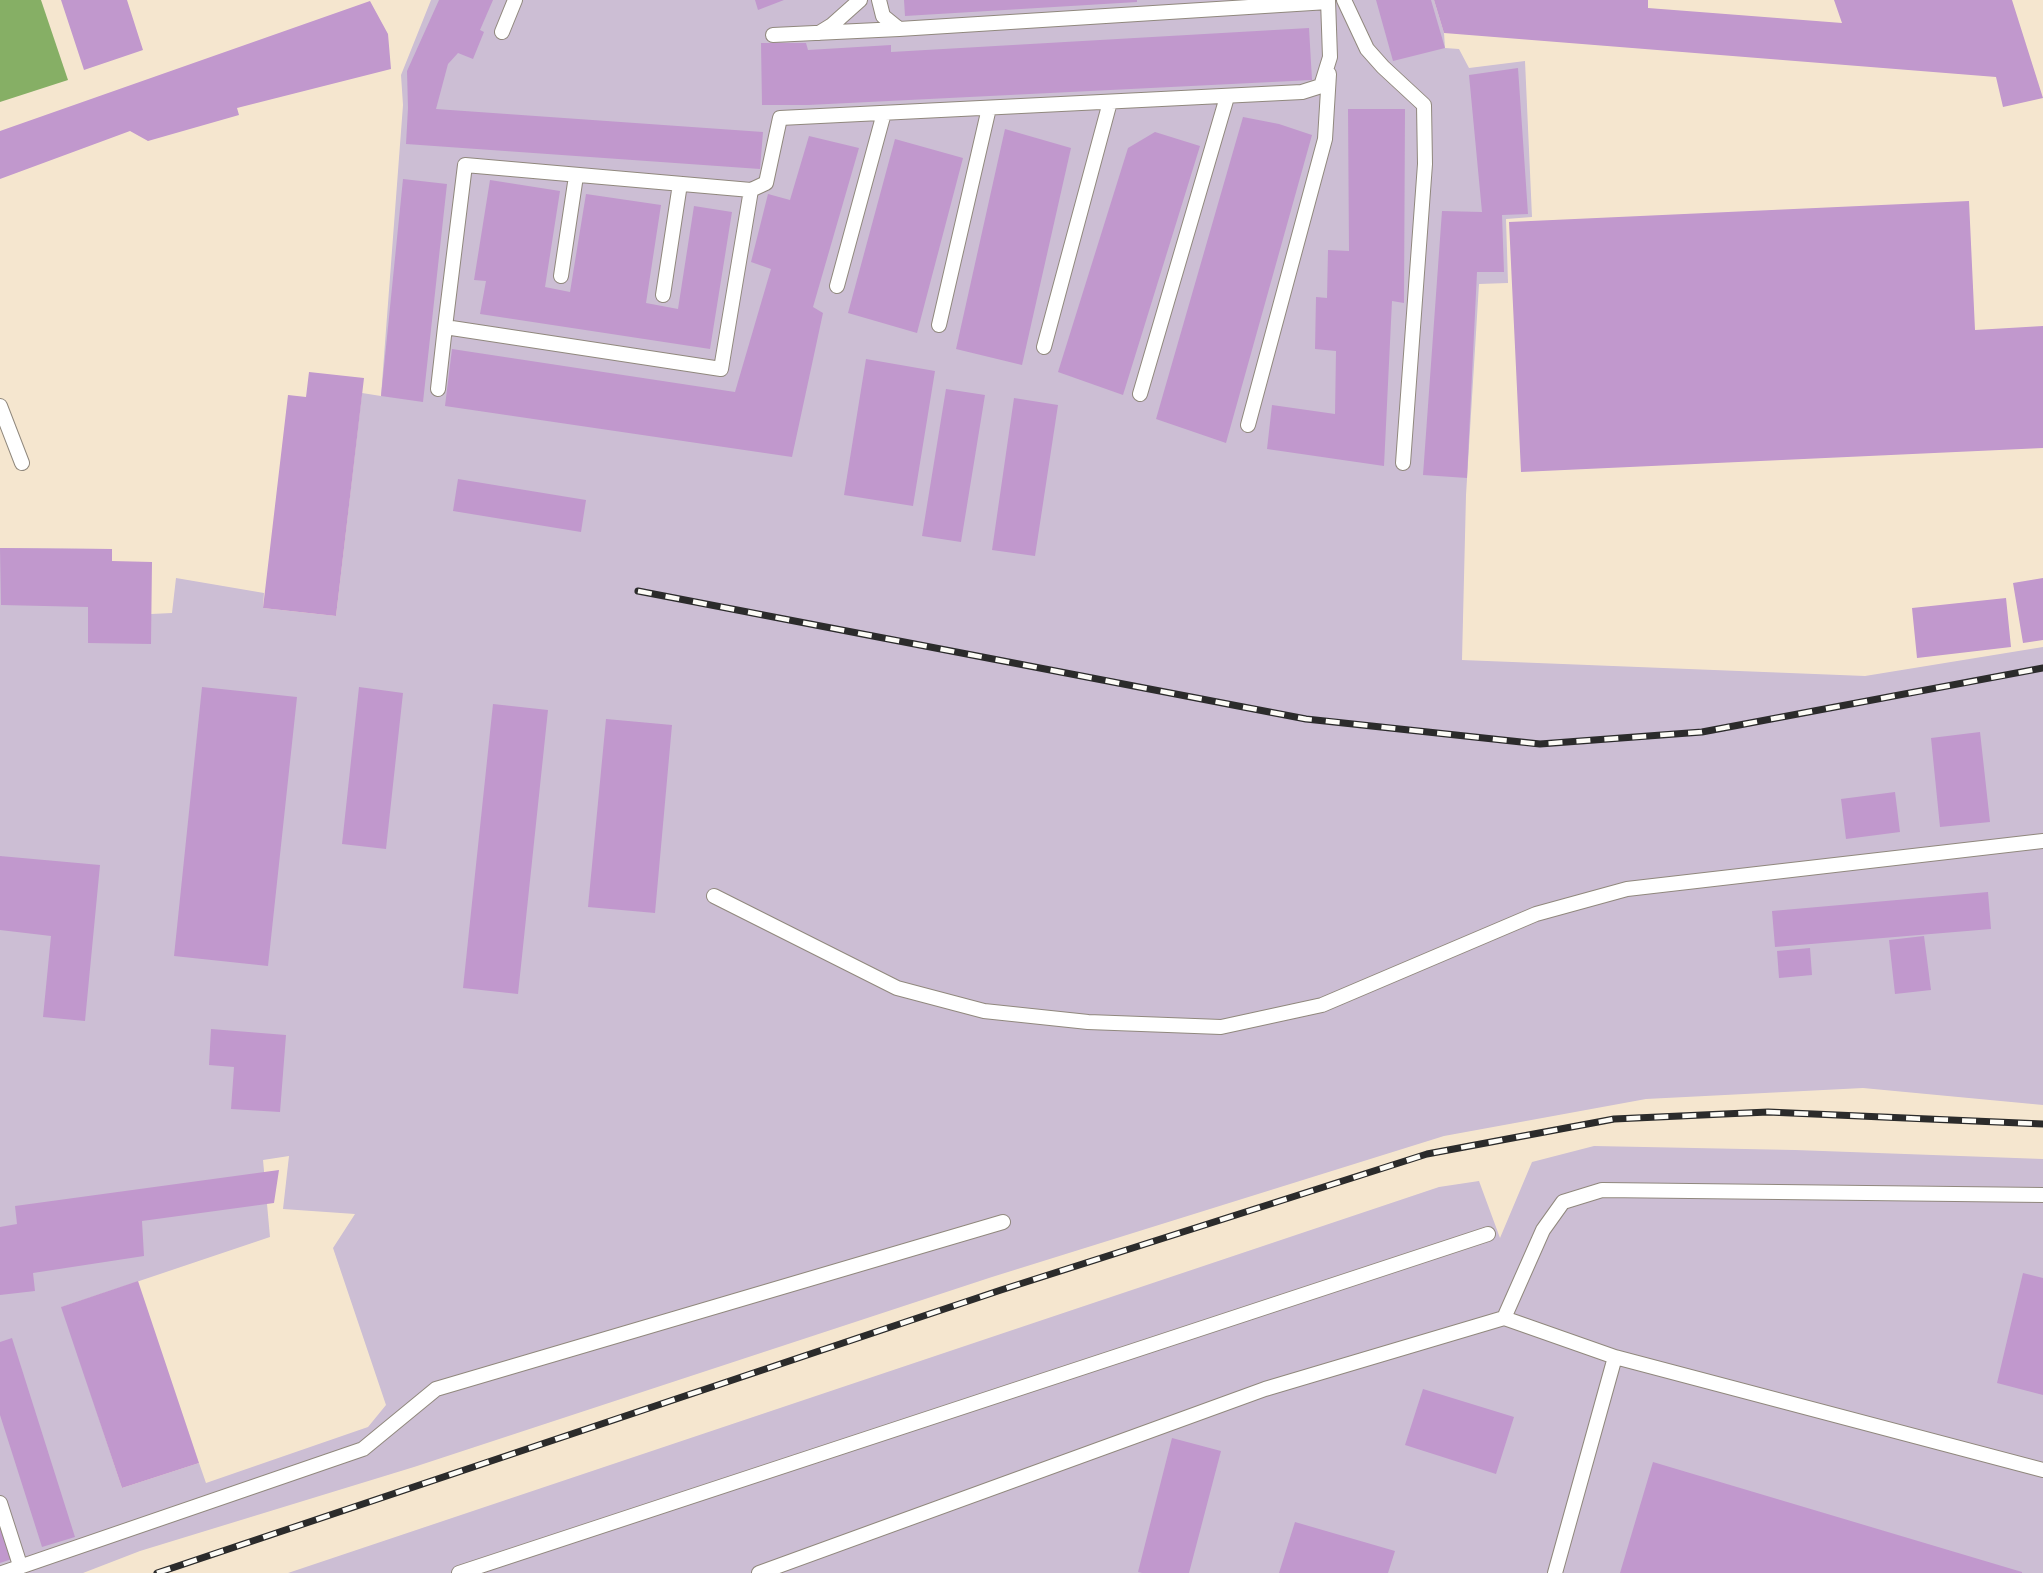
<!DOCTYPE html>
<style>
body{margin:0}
canvas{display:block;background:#f5e6cf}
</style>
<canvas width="2043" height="1573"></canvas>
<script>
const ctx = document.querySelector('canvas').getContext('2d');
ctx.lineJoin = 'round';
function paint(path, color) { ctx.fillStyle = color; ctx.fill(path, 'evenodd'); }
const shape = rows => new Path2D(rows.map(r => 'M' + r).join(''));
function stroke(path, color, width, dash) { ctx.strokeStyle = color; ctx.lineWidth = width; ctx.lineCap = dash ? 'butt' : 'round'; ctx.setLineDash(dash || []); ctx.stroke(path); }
const industrial = shape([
 [431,0,1434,0,1444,33,1445,48,1459,49,1469,68,1525,61,1532,217,1506,219,1508,283,1479,284,1466,495,1462,660,1865,676,2043,647,2043,1105,1863,1088,1646,1099,1444,1136,992,1277,414,1467,140,1551,83,1573,0,1573,0,548,112,549,112,561,151,614,172,613,176,578,264,593,263,608,336,616,362,393,381,396,403,105,401,75],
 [289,1156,283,1209,355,1214,333,1248,386,1405,368,1427,206,1483,199,1463,122,1488,62,1307,270,1237,263,1160],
 [1594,1146,1795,1150,2043,1159,2043,1573,288,1573,1439,1187,1479,1181,1500,1238,1532,1162]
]);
const forest = shape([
 [0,0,41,0,68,80,0,102]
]);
const building = shape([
 [61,0,127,0,143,50,84,70],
 [439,0,493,0,480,30,484,32,473,59,458,53,448,64,436,109,763,132,760,169,406,144,408,108,407,71],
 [755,0,784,0,758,10],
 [904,0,1137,0,1137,2,905,16],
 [1376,0,1431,0,1445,48,1393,61],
 [1434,0,1648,0,1648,8,1842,23,1834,0,2012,0,2043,98,2003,107,1996,77,1444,33],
 [370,1,388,34,391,69,237,108,239,115,148,141,130,131,0,179,0,131],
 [1309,28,1312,80,808,105,762,105,761,43,806,43,808,50,891,45,891,52],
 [1518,68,1528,214,1502,215,1504,272,1477,272,1467,478,1423,475,1442,211,1482,212,1469,75],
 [1348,109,1405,109,1404,303,1392,301,1384,466,1267,449,1272,405,1335,414,1336,351,1315,349,1316,297,1327,298,1328,250,1349,251],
 [1243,117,1279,124,1312,135,1226,443,1156,419],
 [1005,129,1071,148,1022,365,956,349],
 [1155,132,1200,146,1123,395,1058,372,1128,148],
 [809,136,859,148,813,307,823,313,792,457,445,406,452,349,735,392,771,269,751,262,768,194,790,200],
 [895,139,963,158,917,333,848,313],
 [403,179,447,184,423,402,381,396],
 [490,180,560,191,545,287,570,292,586,194,661,205,646,303,678,309,694,206,732,212,710,349,480,314,486,281,474,280],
 [1969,201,1975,330,2043,326,2043,448,1521,472,1509,222],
 [866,359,935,371,913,506,844,495],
 [309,372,364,378,336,616,263,608,288,395,306,397],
 [946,389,985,395,961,542,922,536],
 [1014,398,1058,405,1035,556,992,550],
 [458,479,586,500,581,532,453,511],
 [0,548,112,549,112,561,152,562,151,644,88,643,88,607,1,605],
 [2043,578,2043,640,2023,643,2013,583],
 [2006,598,2011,647,1917,658,1912,608],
 [202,687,297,697,268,966,174,956],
 [359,687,403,693,386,849,342,844],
 [493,704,548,710,518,994,463,988],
 [606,719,672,725,655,913,588,907],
 [1980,732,1990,822,1940,827,1931,738],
 [1895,792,1900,832,1846,839,1841,799],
 [0,856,100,865,85,1021,43,1017,51,936,0,930],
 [1988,892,1991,929,1775,947,1772,911],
 [1924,936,1931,990,1895,994,1889,940],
 [1810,948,1812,975,1779,978,1777,951],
 [211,1029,286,1035,280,1112,231,1109,234,1067,209,1065],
 [279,1170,274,1203,142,1221,144,1256,33,1273,35,1291,0,1295,0,1227,17,1224,15,1206],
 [2023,1273,2043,1278,2043,1395,1997,1383],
 [138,1281,199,1463,122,1488,61,1307],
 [12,1338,75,1537,42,1547,0,1415,0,1342],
 [1423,1389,1514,1417,1496,1474,1405,1445],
 [1172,1438,1221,1451,1189,1573,1142,1573,1138,1572],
 [1653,1462,2022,1572,2022,1573,1620,1573],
 [1295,1522,1395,1551,1388,1573,1279,1573],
 [0,1526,12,1559,0,1563]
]);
const service = shape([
 [879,0,883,16,899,29,1328,2],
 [1344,0,1367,49,1383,67,1424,105,1425,164,1403,463],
 [502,32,515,0],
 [819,33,832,25,860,0],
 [773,35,899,29],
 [561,276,576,176],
 [837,286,884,113],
 [663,295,680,184],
 [939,325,989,108],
 [445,327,465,165,751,190],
 [1044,347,1110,102],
 [438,389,445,327,721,369,751,190,766,183,780,118,1302,92,1321,86,1330,57,1328,0],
 [1140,394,1227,97],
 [0,406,22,463],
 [1248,425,1325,139,1329,74],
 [714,896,897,988,984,1011,1088,1022,1221,1027,1322,1005,1536,914,1627,889,2043,841],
 [1504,1318,1615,1357,2043,1470],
 [0,1503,20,1565],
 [2,1573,363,1449,436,1389,1003,1222],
 [459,1573,1488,1234],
 [759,1573,1265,1389,1504,1318,1543,1230,1563,1202,1602,1190,2043,1195],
 [1555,1573,1615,1357]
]);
const rail = shape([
 [638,591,1306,719,1540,744,1702,732,2043,668],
 [157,1573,1001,1290,1427,1154,1614,1119,1768,1112,2043,1124]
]);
paint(industrial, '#ccbed4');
paint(forest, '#86af65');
paint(building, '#c198cd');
stroke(service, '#90887d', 16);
stroke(service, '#fff', 14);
stroke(rail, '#2b2b2b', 7);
stroke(rail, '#fdfcf7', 4.5, [14]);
</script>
